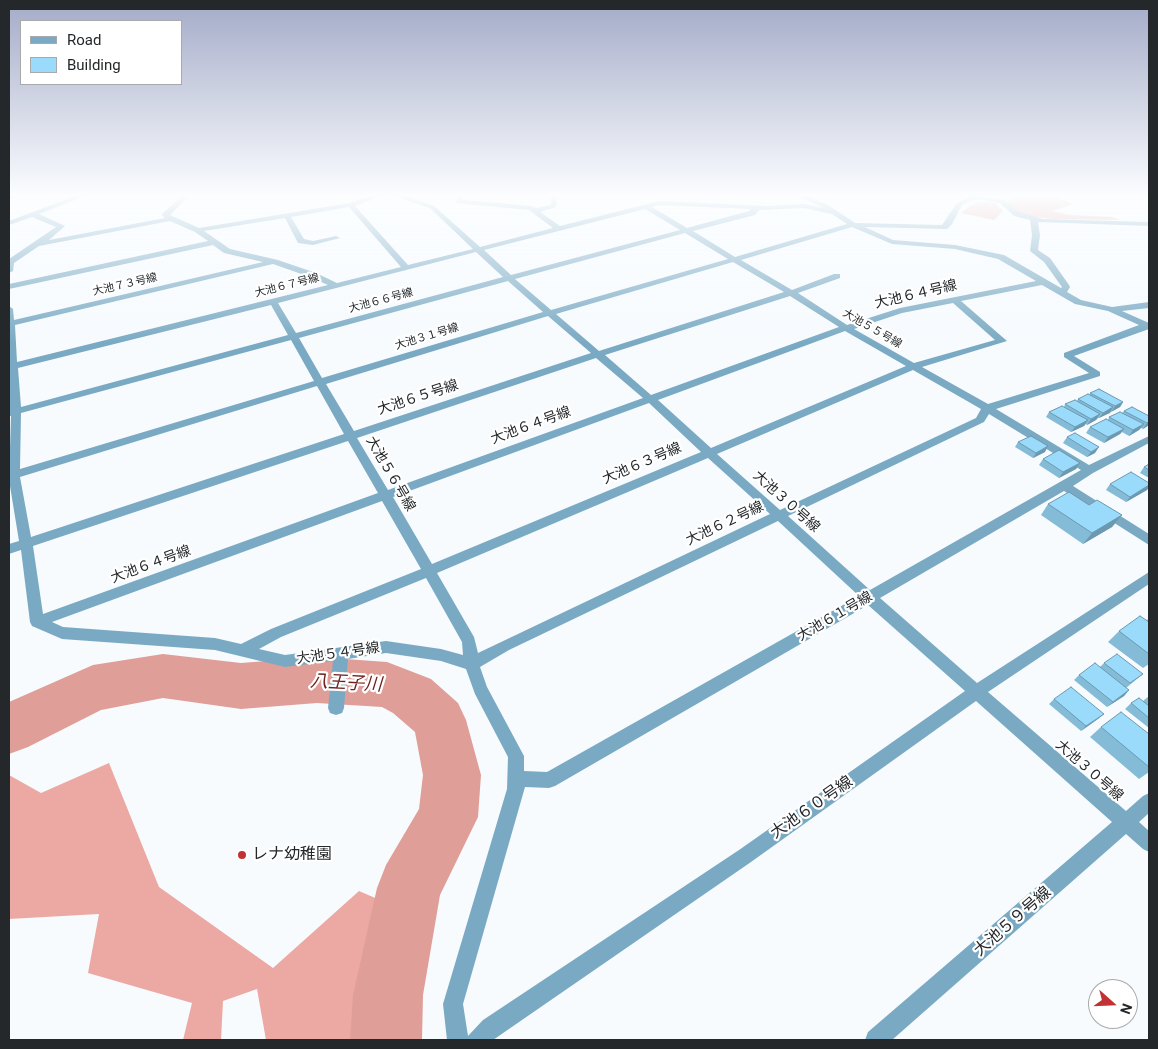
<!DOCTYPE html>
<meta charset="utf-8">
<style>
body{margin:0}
#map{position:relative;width:1158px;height:1049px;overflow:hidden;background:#f7fbfe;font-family:Roboto,sans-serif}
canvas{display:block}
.frame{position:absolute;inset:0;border:10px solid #24282a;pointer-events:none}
.legend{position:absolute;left:20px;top:20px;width:162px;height:65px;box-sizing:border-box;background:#fff;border:1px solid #a7a9aa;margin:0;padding:6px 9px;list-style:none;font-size:15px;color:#24282a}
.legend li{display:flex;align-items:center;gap:10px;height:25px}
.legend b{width:25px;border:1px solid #a7a9aa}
.north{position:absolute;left:1088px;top:979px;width:50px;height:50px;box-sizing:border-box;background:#fff;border:1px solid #a7a9aa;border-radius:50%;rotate:110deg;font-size:14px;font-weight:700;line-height:20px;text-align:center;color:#24282a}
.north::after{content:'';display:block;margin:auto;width:18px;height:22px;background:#c13234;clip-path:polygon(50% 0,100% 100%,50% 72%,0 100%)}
</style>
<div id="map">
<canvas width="1158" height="1049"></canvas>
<div class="frame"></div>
<ul class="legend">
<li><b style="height:6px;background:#7aaac3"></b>Road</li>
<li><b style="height:14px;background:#9adbfb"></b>Building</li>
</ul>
<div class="north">N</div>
</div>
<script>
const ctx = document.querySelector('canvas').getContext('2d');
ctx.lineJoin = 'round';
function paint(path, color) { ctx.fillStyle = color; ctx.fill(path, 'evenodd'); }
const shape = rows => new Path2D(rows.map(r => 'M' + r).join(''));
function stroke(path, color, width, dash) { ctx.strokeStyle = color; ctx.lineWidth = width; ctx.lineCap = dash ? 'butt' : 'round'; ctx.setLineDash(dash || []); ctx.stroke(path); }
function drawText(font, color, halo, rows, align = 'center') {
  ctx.font = font + ' Roboto,"Noto Sans JP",sans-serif'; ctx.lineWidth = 4.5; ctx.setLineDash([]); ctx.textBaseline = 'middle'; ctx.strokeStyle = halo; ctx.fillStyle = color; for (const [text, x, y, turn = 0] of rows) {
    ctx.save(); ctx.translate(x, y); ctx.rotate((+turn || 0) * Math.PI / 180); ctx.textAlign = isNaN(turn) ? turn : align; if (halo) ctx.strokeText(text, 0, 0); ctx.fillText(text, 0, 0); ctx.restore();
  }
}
const forest = shape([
 [1053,196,1073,204,1053,211,1069,215,1112,217,1119,220,1051,219,1024,215,1007,203,1011,197],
 [980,202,995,203,1003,211,994,220,961,213,970,206],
 [109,763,159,887,273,968,359,891,396,907,377,1005,377,1040,266,1040,257,989,223,1001,221,1040,183,1040,192,1003,88,973,99,914,9,919,9,775,41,793]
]);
const river = shape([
 [163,654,241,663,317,657,387,662,431,679,458,703,466,720,481,775,478,817,440,895,423,995,422,1040,350,1040,353,995,377,888,386,865,419,809,423,775,415,732,393,713,382,707,317,703,241,709,163,698,101,710,28,747,9,754,9,702,93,665,163,654]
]);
const street = shape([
 [9,196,18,196,9,200,9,196],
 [75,196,85,196,39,214,65,226,49,240,165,218,162,215,163,213,182,196,189,196,170,215,199,228,350,203,371,196,381,196,355,206,408,265,473,249,430,208,394,196,405,196,434,206,480,247,553,228,529,210,456,203,458,196,465,196,463,200,531,206,536,208,551,205,551,196,557,196,556,207,540,212,560,226,659,201,768,206,804,204,824,208,797,196,807,196,828,205,855,223,942,225,957,203,972,196,1004,200,1020,212,1043,219,1149,222,1149,226,1038,222,1040,235,1038,250,1050,258,1069,285,1070,287,1067,292,1081,300,1112,307,1149,302,1149,308,1122,311,1149,323,1149,329,1074,356,1100,372,1100,376,996,409,1089,465,1149,436,1149,443,1093,473,1073,486,1149,534,1149,545,1064,491,880,598,977,683,1149,572,1149,584,988,692,1126,811,1143,796,1149,793,1149,813,1139,822,1149,831,1149,852,1143,849,1126,834,892,1040,865,1040,868,1032,1112,822,976,701,751,862,493,1040,447,1040,443,1004,507,789,508,757,475,694,466,669,441,661,386,653,348,659,344,708,342,713,336,715,330,713,328,708,333,661,285,667,215,650,62,639,32,626,30,622,21,550,9,554,9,544,19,541,9,480,11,416,9,416,10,409,9,306,13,309,14,320,263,262,224,253,213,245,9,289,9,284,208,241,195,232,170,221,39,246,14,263,13,271,9,273,9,259,56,227,32,217,9,225,9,221,75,196],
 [979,199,1000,203,1014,216,1030,220,1032,235,1030,251,1044,262,1062,287,1061,288,1004,255,955,245,893,240,865,227,947,229,952,224,962,205,970,201,979,199],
 [659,205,751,209,749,211,687,228,652,207,659,205],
 [349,207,401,267,337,283,316,273,278,260,230,249,204,231,285,218,298,243,313,245,340,238,336,236,313,241,304,239,291,217,349,207],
 [804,208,832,214,847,224,735,257,693,231,755,215,759,210,804,208],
 [645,209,680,230,511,275,484,250,645,209],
 [852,227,892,244,955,249,998,259,1036,281,900,308,847,325,798,293,840,278,840,274,834,274,792,290,741,260,852,227],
 [685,233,728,259,551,310,515,279,685,233],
 [476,252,503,277,296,333,278,303,476,252],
 [733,262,784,292,599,351,556,314,733,262],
 [273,264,310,277,328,285,17,362,15,325,273,264],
 [508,281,543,312,322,378,299,338,508,281],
 [1042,285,1075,304,1108,311,1139,325,1064,353,1064,357,1089,373,988,404,922,367,1007,341,961,301,1042,285],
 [790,296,839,327,651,395,605,355,790,296],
 [953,303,995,340,914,363,854,329,902,313,953,303],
 [271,305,288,335,21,407,18,368,271,305],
 [548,316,591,353,354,431,326,384,548,316],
 [845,331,906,366,711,448,658,400,845,331],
 [291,340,314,381,20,469,21,413,291,340],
 [596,358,643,398,388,490,357,438,596,358],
 [913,370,981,409,976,418,780,510,717,454,913,370],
 [317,386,344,434,31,537,20,477,317,386],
 [649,403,701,452,432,564,393,497,649,403],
 [989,414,1081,470,870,590,788,516,984,422,989,414],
 [348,441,378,493,43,614,33,546,348,441],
 [708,458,770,514,478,653,474,637,437,573,708,458],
 [382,501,421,569,271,629,241,644,215,638,63,627,52,622,382,501],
 [778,521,859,596,547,772,524,771,524,756,487,687,480,667,509,650,778,521],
 [426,578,462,642,463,655,441,649,386,641,285,655,259,649,281,637,426,578],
 [868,605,965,691,739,850,483,1020,468,1036,463,1004,525,787,549,788,555,786,868,605]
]);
const wall = shape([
 [1090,393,1123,402,1120,407,1099,418,1098,418,1096,420,1087,425,1086,424,1084,426,1071,432,1046,417,1049,412,1064,407,1065,404,1077,401,1078,399,1090,394],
 [1124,411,1149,416,1149,425,1143,429,1141,428,1139,430,1129,436,1122,432,1120,434,1104,443,1086,433,1090,427,1108,420,1109,417,1122,413],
 [1067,437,1095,453,1087,457,1063,443],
 [1018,442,1045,452,1033,458,1015,447],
 [1043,459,1080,463,1076,469,1059,478,1039,465],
 [1149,464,1149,478,1140,473,1144,467],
 [1149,483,1149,487,1147,490,1126,502,1106,490,1110,484],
 [1048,504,1089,505,1122,515,1112,527,1083,544,1041,515],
 [1149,618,1149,664,1143,668,1108,642,1119,631,1147,620],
 [1104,663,1143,674,1126,688,1129,690,1124,696,1107,707,1074,680,1079,675,1100,667],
 [1149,696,1149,728,1125,709,1131,703,1143,701],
 [1054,699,1104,714,1081,731,1049,704],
 [1101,727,1149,734,1149,772,1139,779,1090,737]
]);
const shadedWall = shape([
 [1123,402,1120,407,1111,412,1115,406],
 [1113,407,1110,413,1099,418,1103,413],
 [1100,414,1096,420,1087,425,1091,419],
 [1088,420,1084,426,1071,432,1075,427],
 [1149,422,1149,425,1143,429,1147,423],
 [1144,424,1139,430,1129,436,1133,430],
 [1124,429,1120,434,1104,443,1108,437],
 [1048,446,1045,452,1033,458,1036,453],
 [1099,447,1095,453,1087,457,1091,452],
 [1080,463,1076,469,1059,478,1063,472],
 [1149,485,1149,487,1147,490,1126,502,1130,497],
 [1122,515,1112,527,1083,544,1092,533],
 [1129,690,1124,696,1107,707,1113,702],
 [1104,714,1098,719,1081,731,1086,726]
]);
const building = shape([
 [1099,389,1123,402,1115,406,1090,393,1099,389],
 [1088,394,1113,407,1103,413,1078,399,1088,394],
 [1075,400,1100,414,1091,419,1065,404,1075,400],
 [1062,406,1088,420,1075,427,1049,412,1062,406],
 [1132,407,1149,416,1149,422,1147,423,1124,411,1132,407],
 [1120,412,1144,424,1133,430,1109,417,1120,412],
 [1106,419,1124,429,1108,437,1090,427,1106,419],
 [1075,433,1099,447,1091,452,1067,437,1075,433],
 [1031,436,1048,446,1036,453,1018,442,1031,436],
 [1059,450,1080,463,1063,472,1043,459,1059,450],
 [1149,464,1149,470,1144,467,1149,464],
 [1131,472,1149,483,1149,485,1130,497,1110,484,1131,472],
 [1069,492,1089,505,1097,500,1122,515,1092,533,1048,504,1069,492],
 [1140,616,1149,622,1149,654,1119,631,1140,616],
 [1117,654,1143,674,1130,683,1104,663,1117,654],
 [1095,663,1129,690,1113,702,1079,675,1095,663],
 [1071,687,1104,714,1086,726,1054,699,1071,687],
 [1139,698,1149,706,1149,718,1131,703,1139,698],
 [1121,712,1149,734,1149,767,1101,727,1121,712]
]);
const markers = [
 [242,855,5,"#c13234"]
];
const farStreetnames = [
 ["大池７３号線",125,285,-13],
 ["大池６７号線",287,286,-14],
 ["大池６６号線",381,301,-15],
 ["大池５５号線",872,329,30],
 ["大池３１号線",427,337,-17]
];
const streetNames = [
 ["大池６４号線",916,295,-13],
 ["大池６５号線",418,398,-18],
 ["大池６４号線",531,426,-20],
 ["大池６３号線",642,464,-23],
 ["大池５６号線",390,474,60],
 ["大池３０号線",786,502,42],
 ["大池６２号線",725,524,-25],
 ["大池６４号線",151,565,-20],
 ["大池６１号線",835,617,-30],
 ["大池５４号線",338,654,-8],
 ["大池３０号線",1089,771,41]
];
const nearStreetnames = [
 ["大池６０号線",812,808,-35],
 ["大池５９号線",1013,922,-41]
];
const nearPoinames = [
 ["レナ幼稚園",252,855]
];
const nearWaternames = [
 ["八王子川",346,684,3]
];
paint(forest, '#eca9a3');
paint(river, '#df9e97');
paint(street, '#7aaac3');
paint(wall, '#84bcd8');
paint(shadedWall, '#6c99b0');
paint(building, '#9adbfb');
stroke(building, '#6c99b0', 1);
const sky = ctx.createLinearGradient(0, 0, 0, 343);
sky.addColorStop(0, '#a4abc8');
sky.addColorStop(0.57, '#fbfdff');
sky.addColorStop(1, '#fbfdff00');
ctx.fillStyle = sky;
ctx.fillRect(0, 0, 1158, 343);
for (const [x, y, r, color] of markers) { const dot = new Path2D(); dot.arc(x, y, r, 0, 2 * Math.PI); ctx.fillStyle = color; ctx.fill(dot); stroke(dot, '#fff', 2); }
drawText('11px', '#24282a', '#fff', farStreetnames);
drawText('14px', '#24282a', '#fff', streetNames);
drawText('16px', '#24282a', '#fff', nearStreetnames);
drawText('16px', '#24282a', '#fff', nearPoinames, 'left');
drawText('italic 18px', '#6f2221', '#fff', nearWaternames);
</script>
